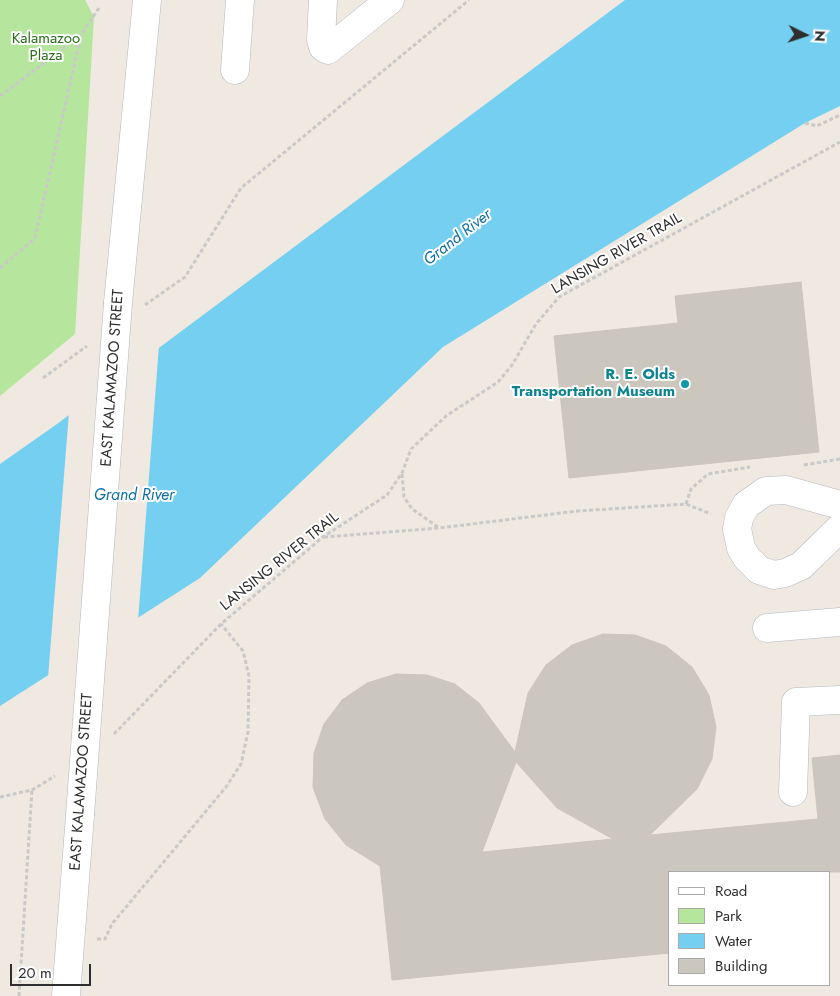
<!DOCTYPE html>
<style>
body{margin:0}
#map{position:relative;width:840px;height:996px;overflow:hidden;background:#efe9e1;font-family:Jost,sans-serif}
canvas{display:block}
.legend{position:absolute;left:668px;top:871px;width:162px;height:115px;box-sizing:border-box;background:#fff;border:1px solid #ababab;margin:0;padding:6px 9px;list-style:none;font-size:15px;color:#2e2e2e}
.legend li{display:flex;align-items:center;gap:10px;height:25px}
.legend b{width:25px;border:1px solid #ababab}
.north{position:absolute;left:780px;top:10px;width:50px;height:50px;-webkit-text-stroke:4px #fff;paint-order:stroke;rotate:94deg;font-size:14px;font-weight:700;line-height:20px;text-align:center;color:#2e2e2e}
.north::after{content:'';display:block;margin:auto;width:18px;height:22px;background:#2e2e2e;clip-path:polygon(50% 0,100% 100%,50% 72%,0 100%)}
.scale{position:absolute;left:10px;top:964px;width:81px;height:22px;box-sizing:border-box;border:2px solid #2e2e2e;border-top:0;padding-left:6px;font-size:15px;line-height:18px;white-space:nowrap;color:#2e2e2e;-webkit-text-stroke:4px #fff;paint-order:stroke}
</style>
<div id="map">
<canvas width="840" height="996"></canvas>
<ul class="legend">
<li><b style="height:6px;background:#fff"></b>Road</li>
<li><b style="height:14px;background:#b6e59e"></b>Park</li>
<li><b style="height:14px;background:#75cff0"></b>Water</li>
<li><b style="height:14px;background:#cbc7bf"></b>Building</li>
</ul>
<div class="north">N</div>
<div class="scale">20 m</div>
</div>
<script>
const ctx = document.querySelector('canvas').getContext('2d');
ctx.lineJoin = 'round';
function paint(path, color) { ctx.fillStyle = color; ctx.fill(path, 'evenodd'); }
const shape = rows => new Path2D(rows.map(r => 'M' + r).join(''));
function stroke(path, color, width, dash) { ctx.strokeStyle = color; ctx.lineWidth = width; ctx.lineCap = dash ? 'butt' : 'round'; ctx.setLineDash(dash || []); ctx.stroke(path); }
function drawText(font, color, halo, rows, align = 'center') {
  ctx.font = font + ' Jost,sans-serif'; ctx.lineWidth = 4; ctx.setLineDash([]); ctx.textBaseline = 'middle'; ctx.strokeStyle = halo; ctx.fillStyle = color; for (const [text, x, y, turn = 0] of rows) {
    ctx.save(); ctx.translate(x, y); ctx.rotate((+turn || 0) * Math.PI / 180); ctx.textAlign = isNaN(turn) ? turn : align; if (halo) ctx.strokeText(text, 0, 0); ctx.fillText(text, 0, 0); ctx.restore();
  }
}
const green = shape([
 [0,0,85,0,94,17,75,334,0,396]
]);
const water = shape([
 [625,0,840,0,840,106,805,123,443,347,200,578,0,706,0,464,57,424]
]);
const pier = shape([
 [159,345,138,621,48,678,69,412]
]);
const building = shape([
 [801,282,819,452,569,478,554,336,678,323,675,296,801,282],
 [603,634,635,635,666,646,692,667,709,695,716,727,712,759,697,789,650,835,818,819,812,758,840,755,840,872,669,872,669,953,392,980,380,866,346,845,325,819,313,787,314,753,324,724,342,700,367,683,396,674,427,675,455,684,479,703,515,752,528,693,546,665,572,645,603,634],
 [516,762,557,808,613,839,482,852,516,762]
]);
const path = shape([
 [0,96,81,35,99,8],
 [805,123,817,126,840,115],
 [0,268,35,238,81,35],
 [145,305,185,277,241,188,469,0],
 [43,378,87,346],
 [804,465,840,459],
 [402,474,404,497,412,509,438,527],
 [686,504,691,489,708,474,750,467],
 [324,537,439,528,578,511,686,504,711,514],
 [114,734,221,624,323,537,387,495,402,473,411,449,446,416,498,382,512,365,536,324,559,297,840,142],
 [0,797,32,790,55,776],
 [97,939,105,939,112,924,226,787,241,764,248,732,249,676,243,651,221,624],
 [19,996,32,790]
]);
const minor = shape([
 [323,0,321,40,323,47,328,50,390,0],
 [235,70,240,0],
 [118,303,147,0],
 [840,505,786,490,766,491,746,505,739,518,737,529,741,548,747,558,759,570,774,575,785,573,801,566,840,528],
 [767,628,840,622],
 [793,792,796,702,840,700],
 [66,996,80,815]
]);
const minorBridge = shape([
 [80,815,118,303]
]);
const markers = [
 [685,384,5,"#0f9aa8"]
];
const parkNames = [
 ["Kalamazoo",46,39],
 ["Plaza",46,56]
];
const streetNames = [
 ["LANSING RIVER TRAIL",617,254,-30],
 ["EAST KALAMAZOO STREET",113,378,-86],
 ["LANSING RIVER TRAIL",280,562,-39],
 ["EAST KALAMAZOO STREET",82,782,-86]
];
const cultureNames = [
 ["R. E. Olds",675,375],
 ["Transportation Museum",675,392]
];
const waterNames = [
 ["Grand River",458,238,-38],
 ["Grand River",134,496]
];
paint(green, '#b6e59e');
paint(water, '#75cff0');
paint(pier, '#efe9e1');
paint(building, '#cbc7bf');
stroke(building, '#cbc5ba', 1);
stroke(minor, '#b4b7c1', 29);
stroke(path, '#c9c9c9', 3, [4, 2.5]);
stroke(minor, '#fff', 28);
stroke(minorBridge, '#b4b7c1', 29, []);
stroke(minorBridge, '#fff', 28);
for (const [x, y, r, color] of markers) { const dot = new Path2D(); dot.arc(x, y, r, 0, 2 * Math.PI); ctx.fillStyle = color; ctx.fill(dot); stroke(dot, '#fff', 2); }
drawText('15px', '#2c6e1b', '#fff', parkNames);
drawText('15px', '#2e2e2e', '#fff', streetNames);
drawText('bold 15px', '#0d838f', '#fff', cultureNames, 'right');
drawText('italic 16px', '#0d6fa3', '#fff', waterNames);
</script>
